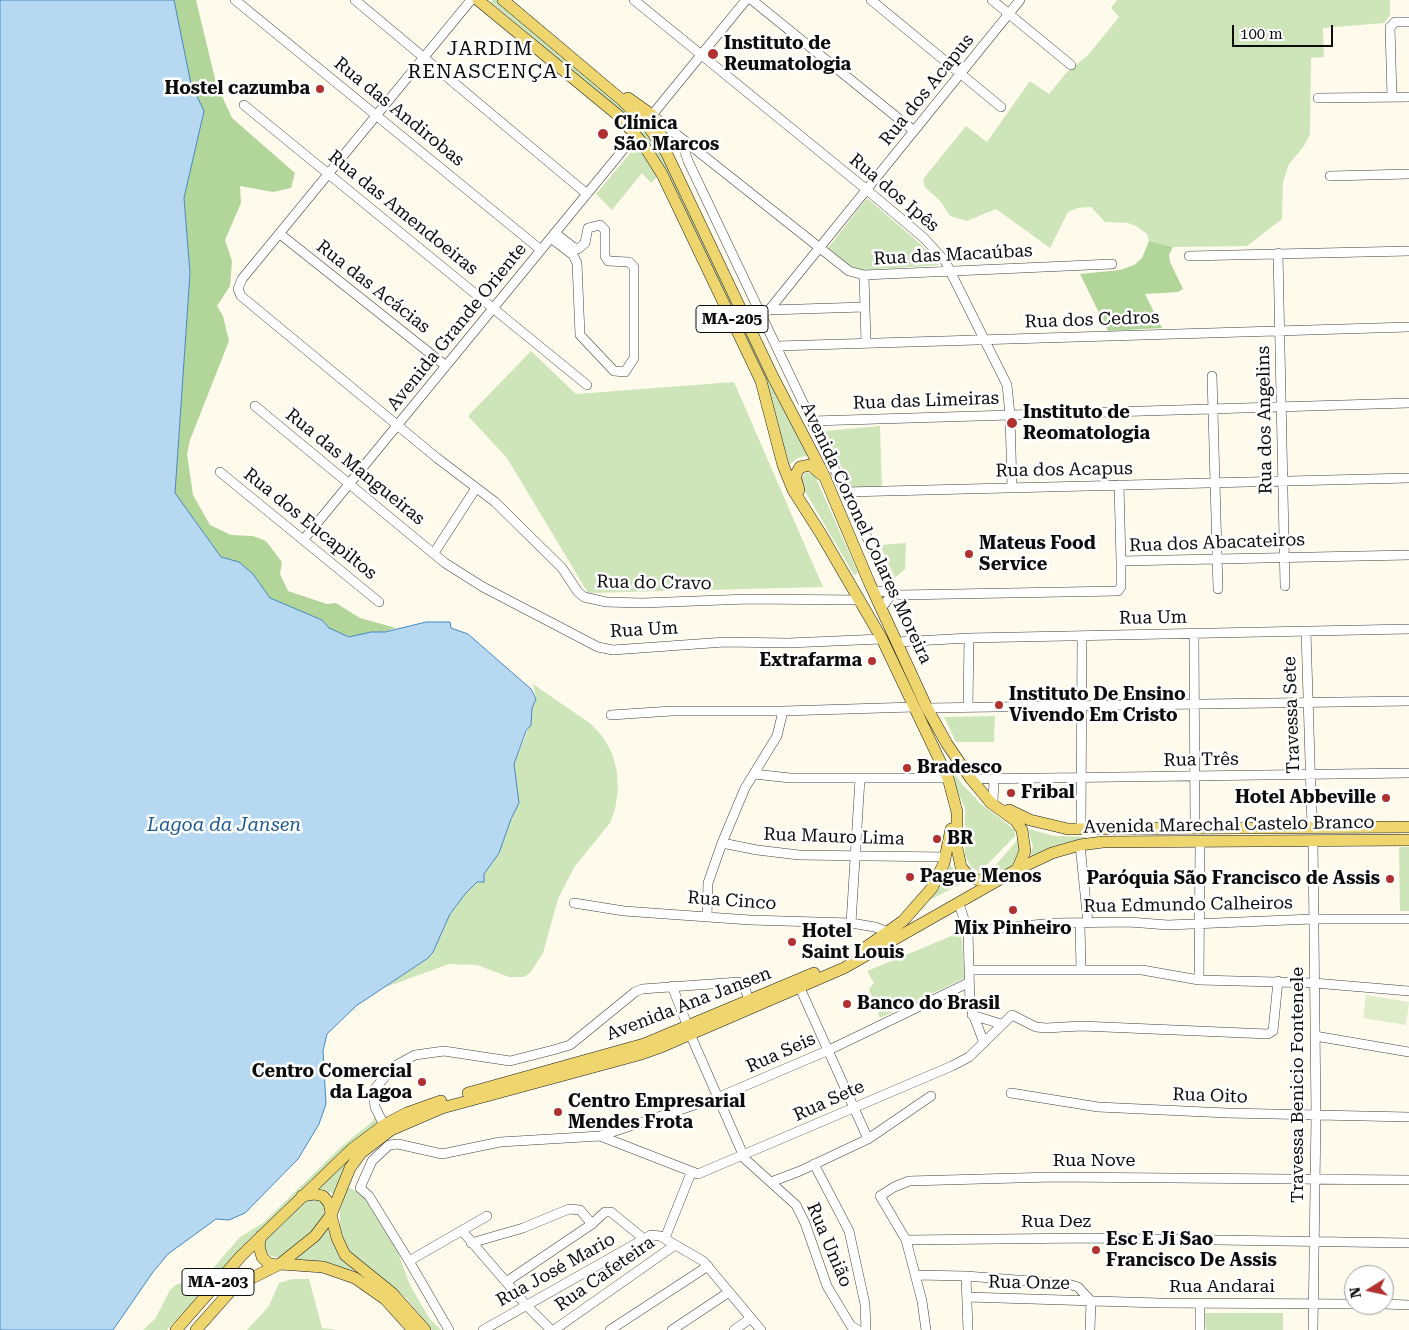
<!DOCTYPE html>
<meta charset="utf-8">
<style>
body{margin:0}
#map{position:relative;width:1409px;height:1330px;overflow:hidden;background:#fefbed;font-family:"Roboto Serif",serif}
canvas{display:block}
.north{position:absolute;left:1344px;top:1265px;width:50px;height:50px;box-sizing:border-box;background:#fff;border:1px solid #9e9e9e;border-radius:50%;rotate:260deg;font-size:14px;font-weight:700;line-height:20px;text-align:center;color:#0d0d0d}
.north::after{content:'';display:block;margin:auto;width:18px;height:22px;background:#b13030;clip-path:polygon(50% 0,100% 100%,50% 72%,0 100%)}
.scale{position:absolute;left:1232px;top:25px;width:101px;height:22px;box-sizing:border-box;border:2px solid #0d0d0d;border-top:0;padding-left:6px;font-size:15px;line-height:18px;white-space:nowrap;color:#0d0d0d;-webkit-text-stroke:4px #fff;paint-order:stroke}
</style>
<div id="map">
<canvas width="1409" height="1330"></canvas>
<div class="north">N</div>
<div class="scale">100 m</div>
</div>
<script>
const ctx = document.querySelector('canvas').getContext('2d');
ctx.lineJoin = 'round';
function paint(path, color) { ctx.fillStyle = color; ctx.fill(path, 'evenodd'); }
const shape = rows => new Path2D(rows.map(r => 'M' + r).join(''));
function stroke(path, color, width, dash) { ctx.strokeStyle = color; ctx.lineWidth = width; ctx.lineCap = dash ? 'butt' : 'round'; ctx.setLineDash(dash || []); ctx.stroke(path); }
function drawText(font, color, halo, rows, align = 'center') {
  ctx.font = font + ' "Roboto Serif",serif'; ctx.lineWidth = 5; ctx.setLineDash([]); ctx.textBaseline = 'middle'; ctx.strokeStyle = halo; ctx.fillStyle = color; for (const [text, x, y, turn = 0] of rows) {
    ctx.save(); ctx.translate(x, y); ctx.rotate((+turn || 0) * Math.PI / 180); ctx.textAlign = isNaN(turn) ? turn : align; if (halo) ctx.strokeText(text, 0, 0); ctx.fillText(text, 0, 0); ctx.restore();
  }
}
const green = shape([
 [492,0,500,0,627,110,645,130,664,158,809,455,798,458,789,465,768,388,678,195,622,112,491,2],
 [1117,0,1390,0,1390,15,1384,23,1323,28,1324,57,1311,58,1310,134,1304,146,1289,164,1283,182,1282,219,1247,246,1173,247,1149,241,1147,234,1136,226,1128,223,1105,222,1091,207,1078,208,1068,212,1050,248,996,209,967,221,950,216,941,202,925,187,923,180,928,173,966,126,987,142,1030,81,1049,94,1066,73,1088,55,1119,17,1111,8],
 [637,145,658,176,651,183,642,173,612,210,596,194],
 [867,198,923,246,939,265,864,270,853,268,828,248],
 [531,351,576,394,734,382,823,587,588,593,507,458,468,416],
 [880,426,882,487,851,488,825,431],
 [806,472,815,476,858,573,854,575,802,486,800,479],
 [906,543,905,569,895,578,880,545],
 [533,684,591,724,603,737,612,753,617,772,618,791,615,809,610,823,575,866,558,899,543,953,530,973,524,977,509,977,477,965,449,964,383,988,433,952,450,914,472,885,477,882,481,883,483,875,499,853,511,819,519,803,514,764,532,720,532,708,536,699],
 [995,716,994,742,956,742,944,717],
 [949,765,962,784,981,804,1015,830,1015,836,980,872,971,867,965,855,965,808,946,766],
 [1028,829,1055,836,1087,837,1087,839,1029,858,1033,847],
 [1020,837,1021,850,1015,863,999,874,987,875],
 [1399,847,1409,847,1409,911,1400,911],
 [950,865,966,881,932,899,931,898],
 [961,932,965,978,880,1018,869,989,874,983,867,971],
 [375,1115,377,1123,242,1249,167,1330,143,1330,155,1319,170,1290,177,1284,203,1280,240,1237,263,1223,341,1147,373,1121],
 [344,1160,350,1160,335,1194,316,1187],
 [347,1187,364,1195,395,1244,410,1285,429,1318,441,1330,432,1330,406,1298,349,1253,343,1241,340,1226,340,1210],
 [309,1199,322,1200,325,1206,324,1215,312,1232,280,1258,271,1256,265,1252,264,1245,267,1237],
 [329,1224,355,1270,349,1272,293,1259],
 [292,1279,309,1279,322,1328,337,1330,247,1330,269,1306,279,1283],
 [1204,1313,1283,1313,1283,1330,1206,1330]
]);
const forest = shape([
 [174,0,196,0,216,83,232,118,295,173,291,188,273,192,240,186,241,203,225,240,232,261,230,286,217,306,223,316,229,341,190,440,187,454,193,495,210,525,231,535,253,536,266,541,282,562,280,574,288,591,327,604,336,603,360,618,396,628,380,633,371,632,349,637,329,628,322,620,270,598,253,574,239,563,221,557,175,493,190,273,184,198,204,111,191,84],
 [1149,241,1173,247,1169,255,1170,262,1183,289,1178,292,1145,294,1162,328,1108,331,1080,274,1120,270,1134,265,1142,258]
]);
const pitch = shape([
 [1366,995,1409,1002,1406,1025,1363,1018]
]);
const water = shape([
 [0,0,174,0,191,84,204,111,184,198,190,273,175,493,221,557,239,562,253,574,270,598,322,620,329,628,349,637,371,632,385,632,426,622,450,622,451,628,468,634,531,689,536,699,532,708,531,725,526,731,514,764,519,803,511,819,499,853,484,874,484,882,477,882,465,894,450,914,433,952,428,958,356,1006,327,1034,323,1051,326,1104,319,1124,298,1159,245,1213,229,1220,216,1219,168,1254,153,1272,113,1330,0,1330,0,0]
]);
const minor = shape([
 [235,0,541,250],
 [355,0,587,194],
 [471,0,242,279,238,289,241,296,437,458,495,502,562,568,578,592,584,597,606,602,642,603,749,599,860,600],
 [634,0,867,190,924,238,945,261,1007,385,1010,415,1012,487],
 [746,0,652,115,849,271,864,275,1112,264],
 [752,0,914,131],
 [871,0,1001,107],
 [992,0,1071,65],
 [1392,97,1390,27,1395,22,1409,22],
 [1318,98,1409,97],
 [244,105,587,385],
 [685,143,684,149,688,161,893,592],
 [1330,176,1409,174],
 [280,234,446,366],
 [551,238,573,255,577,263,580,335,614,371,625,372,634,358,634,267,629,262,608,261,605,256,605,230,600,225,588,228,585,243,578,249,573,247,555,233],
 [1278,253,1285,586],
 [1189,256,1409,251],
 [864,275,866,343],
 [769,310,864,307],
 [762,314,769,310,1020,0],
 [777,346,1409,327],
 [1212,376,1218,589],
 [255,406,445,563,483,587,598,647,613,650,725,642,788,643,882,639],
 [812,421,1409,403],
 [220,472,379,602],
 [846,492,1409,478],
 [304,539,636,134],
 [434,553,476,488],
 [1121,561,1409,555],
 [873,591,893,592,900,595,1118,591,1121,587,1121,561,1119,485],
 [881,609,893,592],
 [1306,631,1312,827],
 [1194,634,1195,828],
 [897,642,969,638,1409,629],
 [968,707,969,638],
 [927,708,1409,701],
 [611,715,672,711,783,711,914,707],
 [754,774,790,778,948,778],
 [971,779,1409,773],
 [993,801,994,780],
 [1081,828,1082,636],
 [1313,841,1316,1115,1313,1330],
 [722,843,757,850,799,855,946,857],
 [1080,845,1088,923],
 [574,903,624,911,750,920,851,923,875,927,888,932],
 [959,904,968,931,970,1006,984,1043],
 [707,916,708,883,722,843,745,788,777,736,783,711],
 [851,923,860,779],
 [1080,923,1081,970],
 [968,931,1055,923,1129,922,1168,925,1313,919,1409,919],
 [970,970,1142,970,1199,980,1314,983,1409,991],
 [1199,980,1200,841],
 [672,986,688,1027],
 [800,988,868,1139],
 [972,1015,1001,1024],
 [690,1034,745,1159,796,1205,805,1223,827,1286,851,1326,858,1330],
 [1315,1036,1409,1052],
 [1011,1093,1098,1107,1227,1113,1409,1117],
 [384,1125,375,1107,373,1091,393,1067,415,1055,444,1051,510,1061,553,1050,570,1045,635,992,642,989,739,982,744,985,749,1001],
 [600,1136,719,1097,829,1050,968,983],
 [814,1164,849,1231,865,1304,866,1330],
 [771,1182,800,1171,868,1139,931,1096],
 [463,1232,526,1305,551,1330],
 [665,1238,691,1173],
 [906,1240,1090,1238,1409,1243],
 [471,1243,523,1228,569,1209,580,1210,592,1224],
 [409,1261,487,1216],
 [917,1275,966,1276,1068,1284,1078,1287,1091,1301],
 [966,1276,968,1330],
 [506,1282,592,1224,605,1212,611,1212,644,1239,651,1235,660,1236,703,1261,761,1330],
 [967,1297,1159,1303,1354,1304],
 [1384,1304,1409,1305],
 [449,1330,409,1261,369,1196,360,1188,372,1161,389,1145,398,1144,442,1154,500,1142,600,1136,698,1174,952,1066,969,1057,1012,1015,1036,1027,1046,1028,1081,1026,1268,1034,1273,1031,1278,981],
 [483,1330,644,1239],
 [554,1330,675,1245],
 [610,1330,708,1266],
 [672,1330,729,1292],
 [734,1330,751,1318],
 [926,1330,922,1301,906,1240,880,1196,894,1187,909,1181,1053,1177,1409,1180],
 [1090,1330,1091,1301],
 [1200,1330,1200,1303]
]);
const major = shape([
 [478,0,619,116,643,144,662,174,761,381,783,465,793,490,821,534,882,639,948,778,957,812,957,848,961,867,968,875,978,880,996,881],
 [503,0,623,101,648,126,666,152,773,377,823,473,869,582,927,708,947,744,971,779,991,803,1016,821,1022,830,1025,851,1017,870],
 [628,98,652,115,662,137],
 [799,490,795,476,800,467,810,465,822,475],
 [1009,810,1030,820,1068,829,1409,827],
 [862,950,903,921,932,888,944,863,951,829],
 [468,1093,644,1044,814,973],
 [302,1196,314,1194,323,1196,329,1203,331,1213],
 [331,1215,337,1238,345,1255,392,1293,425,1330],
 [261,1236,259,1246,262,1257,269,1264,278,1265],
 [280,1264,323,1267,355,1278,385,1299,413,1330],
 [176,1330,241,1256,352,1149,384,1125,407,1113,441,1101],
 [196,1330,234,1287,280,1264,315,1236,331,1215,350,1168,361,1153,391,1130,442,1108,638,1055,661,1047,844,968,1016,870,1052,853,1080,845,1103,842,1409,840]
]);
const markers = [
 [713,54,6,"#b13030"],
 [320,89,5,"#b13030"],
 [603,134,6,"#b13030"],
 [1012,423,6,"#b13030"],
 [969,554,5,"#b13030"],
 [872,661,5,"#b13030"],
 [999,705,5,"#b13030"],
 [907,768,5,"#b13030"],
 [1011,793,5,"#b13030"],
 [1386,798,5,"#b13030"],
 [937,839,5,"#b13030"],
 [910,877,5,"#b13030"],
 [1390,879,5,"#b13030"],
 [1013,910,5,"#b13030"],
 [792,942,5,"#b13030"],
 [847,1004,5,"#b13030"],
 [422,1082,5,"#b13030"],
 [558,1112,5,"#b13030"],
 [1096,1250,5,"#b13030"]
];
const shields = [
 [732,319,72],
 [218,1282,72]
];
const shieldNames = [
 ["MA-205",732,319],
 ["MA-203",218,1282]
];
const poiNames = [
 ["Instituto de",724,44],
 ["Reumatologia",724,65],
 ["Hostel cazumba",310,89,"right"],
 ["Clínica",614,124],
 ["São Marcos",614,145],
 ["Instituto de",1023,413],
 ["Reomatologia",1023,434],
 ["Mateus Food",979,544],
 ["Service",979,565],
 ["Extrafarma",862,661,"right"],
 ["Instituto De Ensino",1009,695],
 ["Vivendo Em Cristo",1009,716],
 ["Bradesco",917,768],
 ["Fribal",1021,793],
 ["Hotel Abbeville",1376,798,"right"],
 ["BR",947,839],
 ["Pague Menos",920,877],
 ["Paróquia São Francisco de Assis",1380,879,"right"],
 ["Mix Pinheiro",1013,929,"center"],
 ["Hotel",802,932],
 ["Saint Louis",802,953],
 ["Banco do Brasil",857,1004],
 ["Centro Comercial",412,1072,"right"],
 ["da Lagoa",412,1093,"right"],
 ["Centro Empresarial",568,1102],
 ["Mendes Frota",568,1123],
 ["Esc E Ji Sao",1106,1240],
 ["Francisco De Assis",1106,1261]
];
const streetNames = [
 ["Rua dos Acapus",927,90,-51],
 ["Rua das Andirobas",399,112,39],
 ["Rua dos Ipês",894,193,40],
 ["Rua das Amendoeiras",403,213,39],
 ["Rua das Macaúbas",953,255,-3],
 ["Rua das Acácias",373,287,38],
 ["Rua dos Cedros",1092,320,-2],
 ["Avenida Grande Oriente",457,327,-51],
 ["Rua das Limeiras",926,401,-2],
 ["Rua dos Angelins",1265,420,-91],
 ["Rua das Mangueiras",355,467,39],
 ["Rua dos Acapus",1064,470,-1],
 ["Rua dos Eucapiltos",310,524,39],
 ["Avenida Coronel Colares Moreira",866,533,65],
 ["Rua dos Abacateiros",1217,543,-2],
 ["Rua do Cravo",654,583,1],
 ["Rua Um",1153,618,-1],
 ["Rua Um",644,630,-3],
 ["Travessa Sete",1292,715,-92],
 ["Rua Três",1201,760,-1],
 ["Avenida Marechal Castelo Branco",1229,825,-1],
 ["Rua Mauro Lima",834,837,2],
 ["Rua Cinco",732,901,4],
 ["Rua Edmundo Calheiros",1188,905,-1],
 ["Avenida Ana Jansen",689,1004,-21],
 ["Rua Seis",781,1053,-24],
 ["Travessa Benicio Fontenele",1298,1085,-90],
 ["Rua Oito",1210,1096,2],
 ["Rua Sete",829,1101,-24],
 ["Rua Nove",1094,1161],
 ["Rua Dez",1056,1222],
 ["Rua União",829,1245,67],
 ["Rua José Mario",556,1270,-29],
 ["Rua Cafeteira",605,1274,-35],
 ["Rua Onze",1029,1283,1],
 ["Rua Andarai",1222,1287]
];
const waterNames = [
 ["Lagoa da Jansen",224,825]
];
const quarterNames = [
 ["JARDIM",490,49],
 ["RENASCENÇA I",490,72]
];
paint(green, '#cee5ba');
paint(forest, '#b2d59a');
paint(pitch, '#e0edcb');
paint(water, '#b6d8f1');
stroke(water, '#4389c2', 1);
stroke(minor, '#404040', 10);
stroke(major, '#1e1e1e', 12);
stroke(minor, '#fff', 9);
stroke(major, '#eed56d', 11);
for (const [x, y, r, color] of markers) { const dot = new Path2D(); dot.arc(x, y, r, 0, 2 * Math.PI); ctx.fillStyle = color; ctx.fill(dot); stroke(dot, '#fff', 2); }
for (const [x, y, w] of shields) { const box = new Path2D(); box.roundRect(x - w / 2, y - 13.5, w, 27, 4); ctx.fillStyle = '#fff'; ctx.fill(box); stroke(box, '#0d0d0d', 1); }
drawText('bold 16px', '#0d0d0d', null, shieldNames);
drawText('bold 18px', '#0d0d0d', '#fff', poiNames, 'left');
drawText('18px', '#0d0d0d', '#fff', streetNames);
drawText('italic 19px', '#205c94', '#fff', waterNames);
ctx.letterSpacing = '1px';
drawText('20px', '#0d0d0d', '#fff', quarterNames);
ctx.letterSpacing = '0px';
</script>
